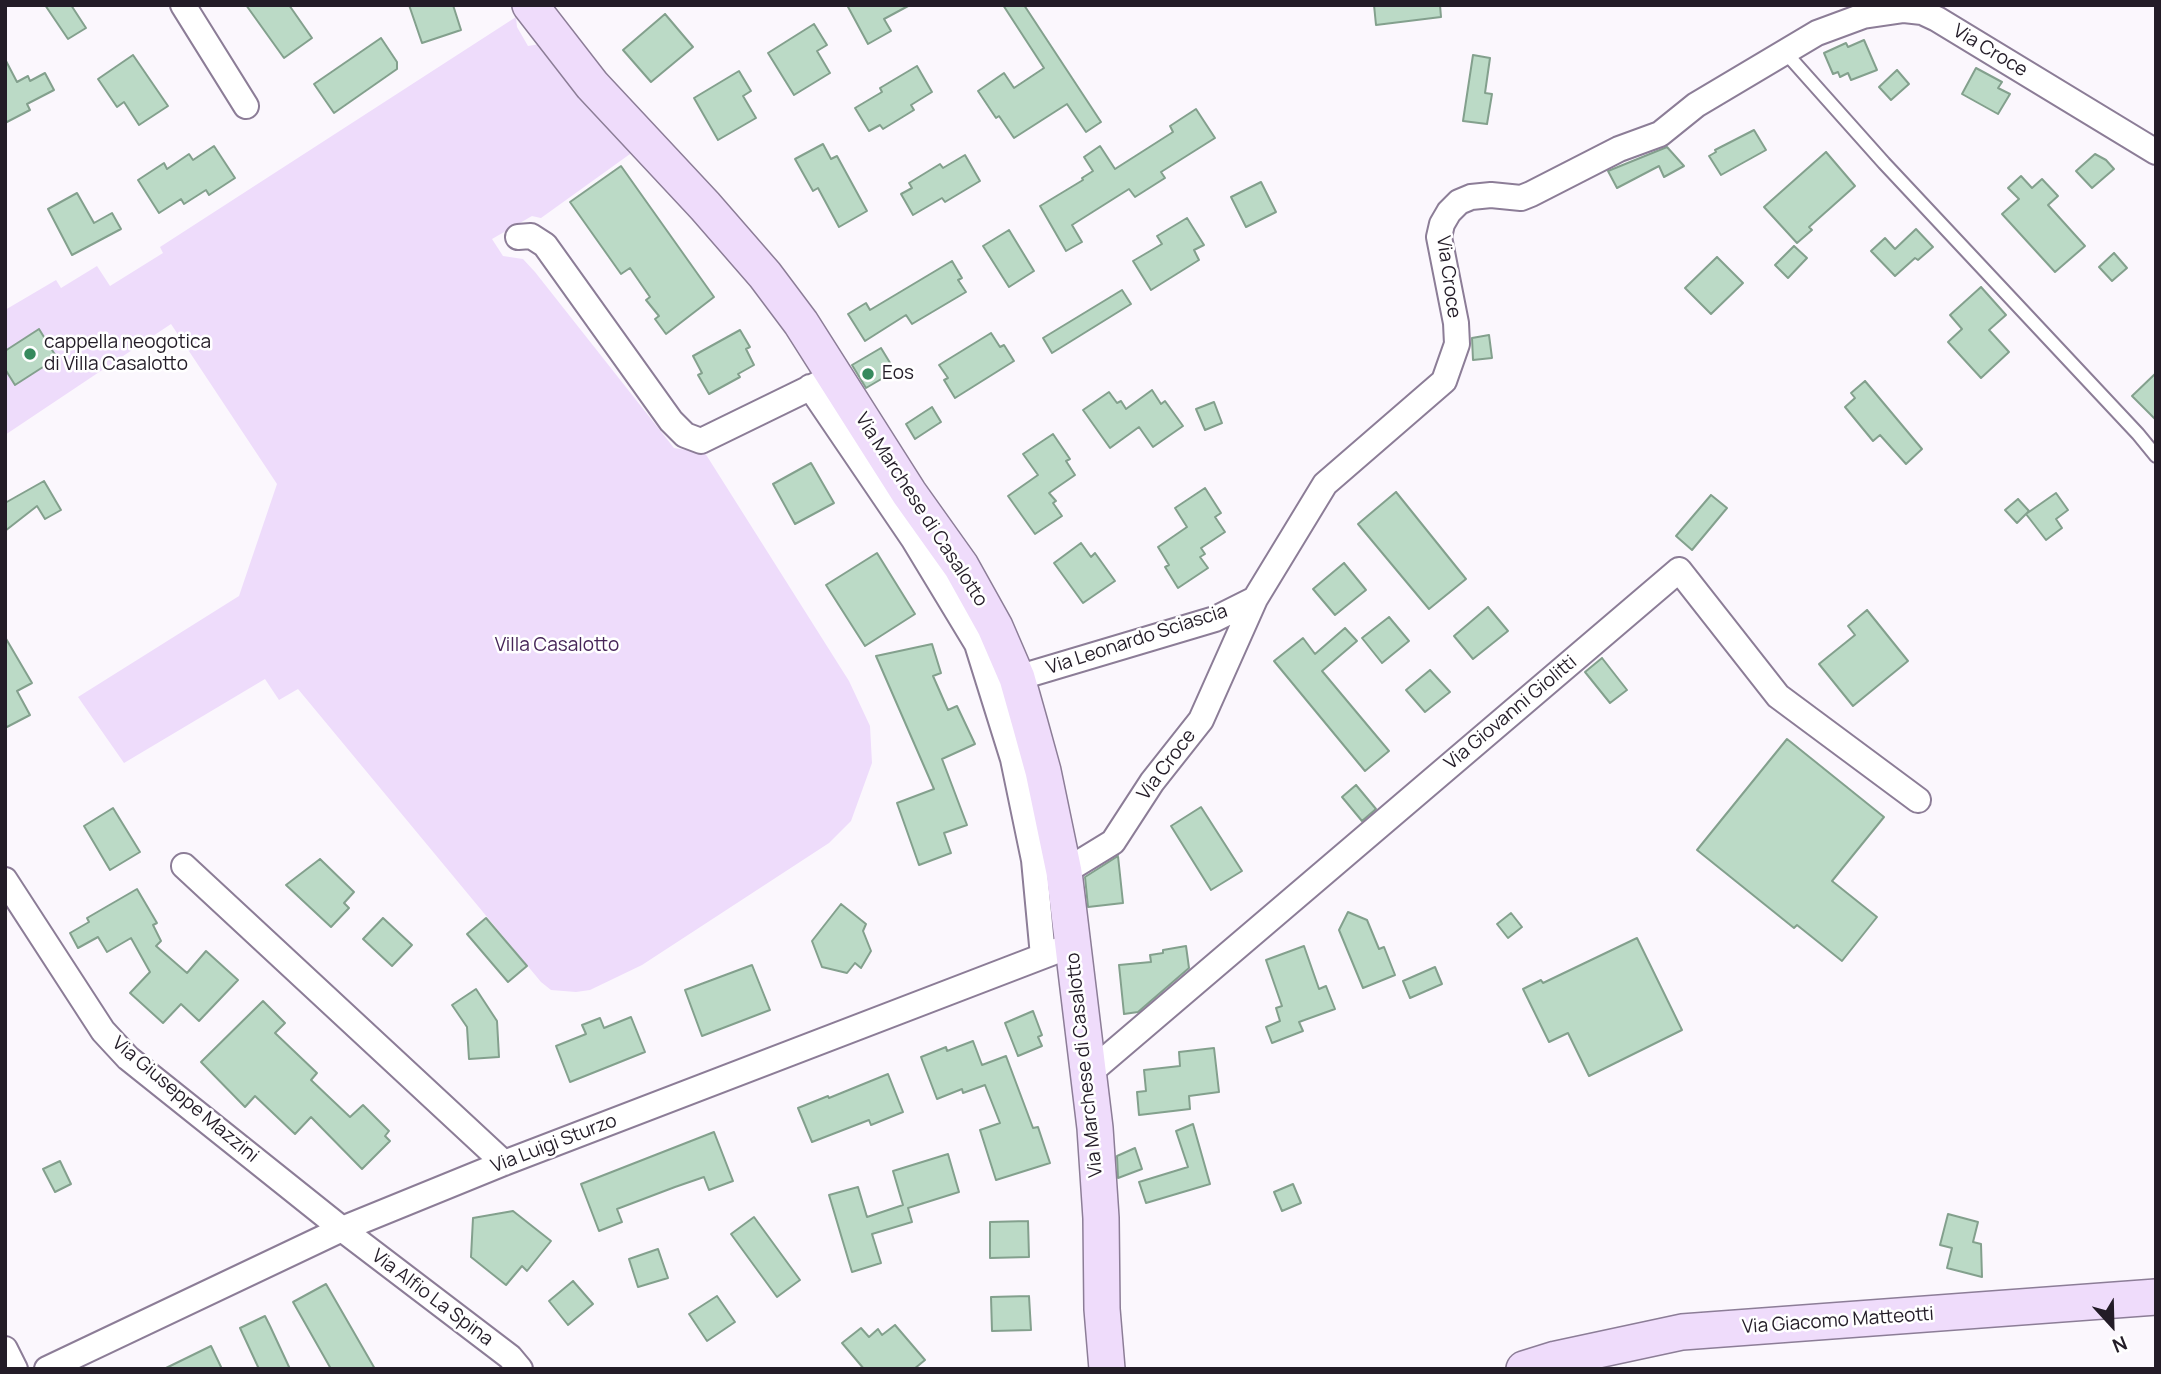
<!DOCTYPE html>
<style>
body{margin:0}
#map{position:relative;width:2161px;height:1374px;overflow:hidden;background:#fbf7fd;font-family:Manrope,sans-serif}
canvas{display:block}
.frame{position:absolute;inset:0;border:7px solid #231c27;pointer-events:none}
.north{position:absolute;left:2077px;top:1290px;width:70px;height:70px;-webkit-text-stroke:5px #fff;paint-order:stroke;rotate:158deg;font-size:19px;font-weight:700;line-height:28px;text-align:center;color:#231c27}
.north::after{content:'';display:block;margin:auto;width:24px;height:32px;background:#231c27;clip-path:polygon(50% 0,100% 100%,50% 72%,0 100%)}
</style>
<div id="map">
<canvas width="2161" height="1374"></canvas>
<div class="frame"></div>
<div class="north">N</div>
</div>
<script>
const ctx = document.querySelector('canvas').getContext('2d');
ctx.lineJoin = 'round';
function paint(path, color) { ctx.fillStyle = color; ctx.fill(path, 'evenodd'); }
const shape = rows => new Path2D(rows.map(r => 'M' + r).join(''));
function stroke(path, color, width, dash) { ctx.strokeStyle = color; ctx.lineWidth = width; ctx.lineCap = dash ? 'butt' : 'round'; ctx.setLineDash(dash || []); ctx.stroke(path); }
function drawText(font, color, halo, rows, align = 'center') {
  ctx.font = font + ' Manrope,sans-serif'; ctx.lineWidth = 5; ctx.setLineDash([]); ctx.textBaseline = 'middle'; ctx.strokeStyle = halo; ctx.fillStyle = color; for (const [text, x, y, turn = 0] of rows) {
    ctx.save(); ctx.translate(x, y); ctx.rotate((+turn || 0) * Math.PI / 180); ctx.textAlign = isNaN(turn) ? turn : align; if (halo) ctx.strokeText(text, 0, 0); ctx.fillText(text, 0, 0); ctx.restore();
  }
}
const green = shape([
 [516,17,517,27,528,46,540,44,637,149,541,218,532,216,492,239,503,256,523,259,535,272,674,448,705,453,849,681,870,726,872,763,851,821,829,843,642,965,590,990,576,992,551,990,541,982,298,689,279,700,265,679,124,763,78,697,239,596,277,484,171,324,5,435,5,310,56,280,61,288,97,266,110,286,163,253,160,247]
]);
const building = shape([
 [45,5,71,5,86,28,68,39,45,5],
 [246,5,289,5,312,38,284,58,246,5],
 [409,5,453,5,461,30,422,43,409,5],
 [847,5,910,5,884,19,891,31,868,44,847,5],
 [1003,5,1024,5,1101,122,1086,132,1067,104,1014,138,999,116,996,118,978,91,1004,73,1014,88,1044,68,1003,5],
 [1374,5,1440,5,1441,17,1376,25,1374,5],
 [665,14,693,47,651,82,623,50,665,14],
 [814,24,827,45,817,51,830,73,794,95,768,53,814,24],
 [381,38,397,62,397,69,334,113,314,84,381,38],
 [1864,40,1877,70,1851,80,1848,73,1840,77,1838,72,1833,74,1824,53,1846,43,1848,47,1864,40],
 [133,55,168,106,139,125,124,102,117,107,98,79,133,55],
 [1473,55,1490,58,1485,93,1492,94,1487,124,1463,121,1473,55],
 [5,59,17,82,28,76,30,81,45,73,54,90,27,104,30,110,5,123,5,59],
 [917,66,932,92,911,105,914,110,883,129,880,125,869,131,855,108,882,92,880,88,917,66],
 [1976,68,2002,82,1998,88,2010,94,1998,114,1962,94,1976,68],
 [1897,70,1909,84,1891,100,1879,87,1897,70],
 [739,71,751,91,743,96,756,118,718,140,694,98,739,71],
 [1196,109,1215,138,1161,172,1165,178,1135,197,1129,189,1072,225,1082,242,1066,251,1040,206,1083,180,1082,178,1093,171,1084,157,1100,146,1115,169,1173,132,1170,126,1196,109],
 [1754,130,1766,150,1721,175,1709,156,1716,152,1715,150,1754,130],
 [823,144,831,159,837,156,867,211,839,227,818,188,813,191,795,159,823,144],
 [214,146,235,178,209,195,206,190,184,204,181,199,159,213,138,180,164,163,167,169,189,154,193,160,214,146],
 [1667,147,1684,166,1664,177,1659,166,1617,188,1608,171,1667,147],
 [1826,152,1855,186,1809,227,1812,230,1797,243,1764,207,1826,152],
 [2095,154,2106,160,2114,169,2092,188,2076,171,2095,154],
 [965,155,980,181,945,202,942,198,913,215,901,194,912,188,909,183,940,164,943,168,965,155],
 [621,166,714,297,666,334,655,319,659,316,646,300,650,297,630,268,621,274,570,202,621,166],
 [2021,176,2032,188,2042,179,2058,196,2048,205,2085,246,2055,272,2002,214,2019,199,2008,188,2021,176],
 [1261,182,1276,212,1246,227,1231,197,1261,182],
 [77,193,94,223,112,213,121,229,72,255,48,209,77,193],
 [1187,218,1204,245,1194,250,1199,260,1151,290,1133,261,1162,244,1157,236,1187,218],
 [1916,229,1933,247,1918,260,1915,258,1895,276,1871,251,1885,238,1895,249,1916,229],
 [1009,230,1034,271,1009,287,983,246,1009,230],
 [1794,246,1807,258,1788,278,1775,265,1794,246],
 [2114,253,2127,268,2112,281,2099,267,2114,253],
 [1717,257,1743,283,1711,314,1685,288,1717,257],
 [952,261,962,278,958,280,966,292,912,324,906,315,865,341,848,314,866,303,870,310,952,261],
 [1981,287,2006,315,1989,330,2009,352,1981,378,1948,342,1962,329,1950,315,1981,287],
 [1122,290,1131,304,1052,353,1043,338,1122,290],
 [39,329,57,358,15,385,5,369,5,351,39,329],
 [740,330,750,347,746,349,754,365,738,374,740,377,709,394,698,375,702,373,693,356,740,330],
 [991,333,1000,347,1004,345,1014,361,955,398,944,380,948,378,939,365,991,333],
 [1489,335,1492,358,1473,360,1472,338,1489,335],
 [881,348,895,371,866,388,852,365,881,348],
 [2156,373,2156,420,2132,396,2156,373],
 [1865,381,1922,449,1906,464,1880,435,1873,441,1845,407,1855,398,1851,393,1865,381],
 [1152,390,1161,404,1165,401,1183,426,1153,447,1139,427,1110,448,1083,410,1109,392,1117,403,1121,401,1126,409,1152,390],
 [1214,402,1222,423,1205,430,1196,409,1214,402],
 [932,407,941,422,915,439,906,424,932,407],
 [1053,434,1070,459,1066,461,1075,475,1049,493,1056,501,1053,503,1062,516,1035,534,1008,496,1038,475,1023,454,1053,434],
 [811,463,834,503,795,524,773,484,811,463],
 [44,481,61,510,45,519,37,506,5,531,5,503,44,481],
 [1205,488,1221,513,1215,517,1225,532,1201,548,1205,554,1200,557,1208,568,1178,588,1165,567,1169,565,1158,547,1187,527,1175,508,1205,488],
 [1396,492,1466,579,1429,609,1358,524,1396,492],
 [2056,493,2068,510,2056,519,2062,528,2046,540,2026,514,2056,493],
 [1711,495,1727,508,1692,550,1676,536,1711,495],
 [2018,499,2029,511,2017,523,2005,510,2018,499],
 [1081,543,1091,557,1095,553,1115,581,1083,603,1054,563,1081,543],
 [877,553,915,614,865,646,826,585,877,553],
 [1344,563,1366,590,1335,615,1313,589,1344,563],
 [1488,607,1508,631,1473,659,1454,636,1488,607],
 [1867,610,1908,661,1853,706,1819,664,1855,635,1848,626,1867,610],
 [1389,617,1409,641,1382,663,1362,638,1389,617],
 [1345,628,1357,641,1322,671,1389,751,1365,771,1274,661,1303,638,1315,654,1345,628],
 [5,637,32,683,17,691,30,715,5,728,5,637],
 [932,644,941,673,933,676,948,710,957,706,975,744,942,759,967,825,944,833,951,853,919,865,897,803,934,789,876,656,932,644],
 [1602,658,1627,690,1610,703,1585,672,1602,658],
 [1430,670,1450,692,1425,712,1406,690,1430,670],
 [1787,739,1884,817,1832,881,1877,917,1842,961,1797,925,1794,928,1697,850,1787,739],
 [1356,785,1376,809,1362,821,1342,797,1356,785],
 [1201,807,1242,871,1211,890,1171,826,1201,807],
 [113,808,140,852,110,870,84,826,113,808],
 [1118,856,1123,903,1088,907,1085,877,1118,856],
 [320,859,354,892,344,903,349,908,331,927,286,885,320,859],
 [137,889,157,923,153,925,161,941,156,946,187,973,206,951,238,980,199,1021,181,1004,163,1023,130,993,150,972,131,938,107,952,98,937,78,948,70,933,89,922,87,918,137,889],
 [841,904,866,924,863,931,871,951,861,968,855,963,847,973,822,967,812,941,841,904],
 [1348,912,1367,920,1379,949,1384,947,1395,975,1363,988,1339,930,1348,912],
 [1511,913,1522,927,1508,938,1497,924,1511,913],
 [383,918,412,945,392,966,363,939,383,918],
 [486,918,527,966,508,982,467,934,486,918],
 [1637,938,1682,1030,1589,1076,1568,1033,1549,1042,1523,989,1541,980,1543,983,1637,938],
 [1186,946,1189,968,1138,1012,1124,1014,1119,965,1151,962,1150,955,1163,953,1163,950,1186,946],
 [1304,946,1319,989,1326,986,1335,1009,1299,1022,1303,1031,1272,1043,1266,1027,1280,1021,1276,1008,1282,1006,1266,960,1304,946],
 [752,965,770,1010,702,1036,685,990,752,965],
 [1435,967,1442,984,1410,998,1403,981,1435,967],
 [476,989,497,1021,499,1057,469,1059,467,1027,452,1005,476,989],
 [263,1001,285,1023,275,1033,317,1073,311,1080,350,1117,363,1105,389,1131,385,1136,390,1141,362,1169,311,1117,295,1134,255,1096,245,1107,201,1062,263,1001],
 [1033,1011,1042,1035,1038,1037,1042,1046,1018,1056,1005,1023,1033,1011],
 [631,1017,645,1052,570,1082,556,1046,586,1034,582,1025,600,1018,604,1028,631,1017],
 [973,1041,982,1065,1006,1056,1033,1128,1038,1127,1050,1163,996,1180,980,1130,1000,1123,985,1085,963,1093,962,1089,937,1099,921,1057,946,1047,947,1051,973,1041],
 [1214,1048,1219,1092,1189,1096,1190,1109,1139,1115,1137,1092,1146,1091,1144,1070,1180,1066,1179,1052,1214,1048],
 [888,1074,903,1112,871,1125,869,1120,812,1142,798,1108,828,1096,829,1098,888,1074],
 [1193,1124,1210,1184,1146,1203,1139,1182,1188,1167,1176,1131,1193,1124],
 [714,1132,733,1181,709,1190,704,1177,675,1187,617,1209,622,1222,599,1231,581,1184,714,1132],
 [1135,1148,1142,1169,1118,1178,1117,1156,1135,1148],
 [948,1154,959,1192,908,1208,912,1222,872,1234,881,1263,852,1272,829,1195,858,1187,867,1217,903,1205,893,1171,948,1154],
 [60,1161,71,1184,55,1192,43,1169,60,1161],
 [1293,1184,1301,1203,1282,1211,1274,1192,1293,1184],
 [513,1211,551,1241,527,1271,522,1266,506,1285,471,1257,473,1218,513,1211],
 [1948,1214,1978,1222,1973,1242,1981,1244,1982,1277,1947,1268,1952,1248,1940,1245,1948,1214],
 [754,1217,800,1280,777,1297,731,1234,754,1217],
 [1028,1221,1029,1257,990,1258,990,1222,1028,1221],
 [658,1249,668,1278,638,1287,629,1259,658,1249],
 [573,1281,593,1304,568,1325,549,1301,573,1281],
 [326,1284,375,1369,331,1369,293,1302,326,1284],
 [717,1296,735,1322,707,1341,689,1314,717,1296],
 [1029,1296,1031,1330,992,1331,991,1297,1029,1296],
 [265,1316,270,1326,290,1369,259,1369,240,1328,265,1316],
 [895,1325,925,1360,914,1369,864,1369,842,1343,861,1328,869,1337,878,1329,882,1335,895,1325],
 [211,1346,222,1369,164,1369,211,1346]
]);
const lane = shape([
 [1785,52,1884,163,2138,434,2156,456]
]);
const street = shape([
 [183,5,246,106],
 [518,237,531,236,545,245,671,421,685,435,701,441,824,381],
 [810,387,914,540,977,644,1013,759,1034,860,1043,956],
 [1017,678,1215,619,1255,599],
 [184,866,504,1163],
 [1064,872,1113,842,1152,782,1201,720,1255,599,1325,484,1444,381,1457,344,1456,323,1439,237,1442,224,1449,212,1459,202,1471,197,1491,195,1521,198,1531,194,1619,149,1660,134,1696,105,1817,33,1863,16,1904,10,1922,12,1937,19,2156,152],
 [5,880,103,1031,128,1058,342,1229,510,1357,520,1369],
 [1088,1074,1679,570,1778,696,1918,800],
 [5,1349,15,1369],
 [47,1369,342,1229,504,1163,1072,945]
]);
const secondary = shape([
 [530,5,592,85,705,206,765,275,801,323,909,493,961,566,995,627,1017,678,1030,724,1043,771,1064,872,1095,1128,1101,1218,1102,1309,1107,1369],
 [1524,1369,1556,1359,1682,1332,2156,1297]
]);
const markers = [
 [30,354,7,"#368a5d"],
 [868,374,7,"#368a5d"]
];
const streetNames = [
 ["Via Croce",1990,51,31],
 ["Via Croce",1448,277,82],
 ["Via Marchese di Casalotto",921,510,57],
 ["Via Leonardo Sciascia",1137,640,-18],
 ["Via Giovanni Giolitti",1511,713,-40],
 ["Via Croce",1167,765,-53],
 ["Via Marchese di Casalotto",1085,1065,-96],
 ["Via Giuseppe Mazzini",185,1100,40],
 ["Via Luigi Sturzo",554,1144,-21],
 ["Via Alfio La Spina",432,1298,37],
 ["Via Giacomo Matteotti",1838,1321,-4]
];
const poiNames = [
 ["cappella neogotica",44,343],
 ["di Villa Casalotto",44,365],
 ["Eos",882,374]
];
const parkNames = [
 ["Villa Casalotto",557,646]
];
paint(green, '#eedcfb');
paint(building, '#bbdac6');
stroke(building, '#83a08d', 2);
stroke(lane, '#8c7d97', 16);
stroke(street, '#8c7d97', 28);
stroke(secondary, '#8c7d97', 38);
stroke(lane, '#fff', 12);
stroke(street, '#fff', 24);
stroke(secondary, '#efdcfb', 35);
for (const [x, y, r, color] of markers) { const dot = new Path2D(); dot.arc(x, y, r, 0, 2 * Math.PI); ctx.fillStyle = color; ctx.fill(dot); stroke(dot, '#fff', 2.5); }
drawText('19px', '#231c27', '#fff', streetNames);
drawText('19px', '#231c27', '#fff', poiNames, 'left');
drawText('19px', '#462558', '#fff', parkNames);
</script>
